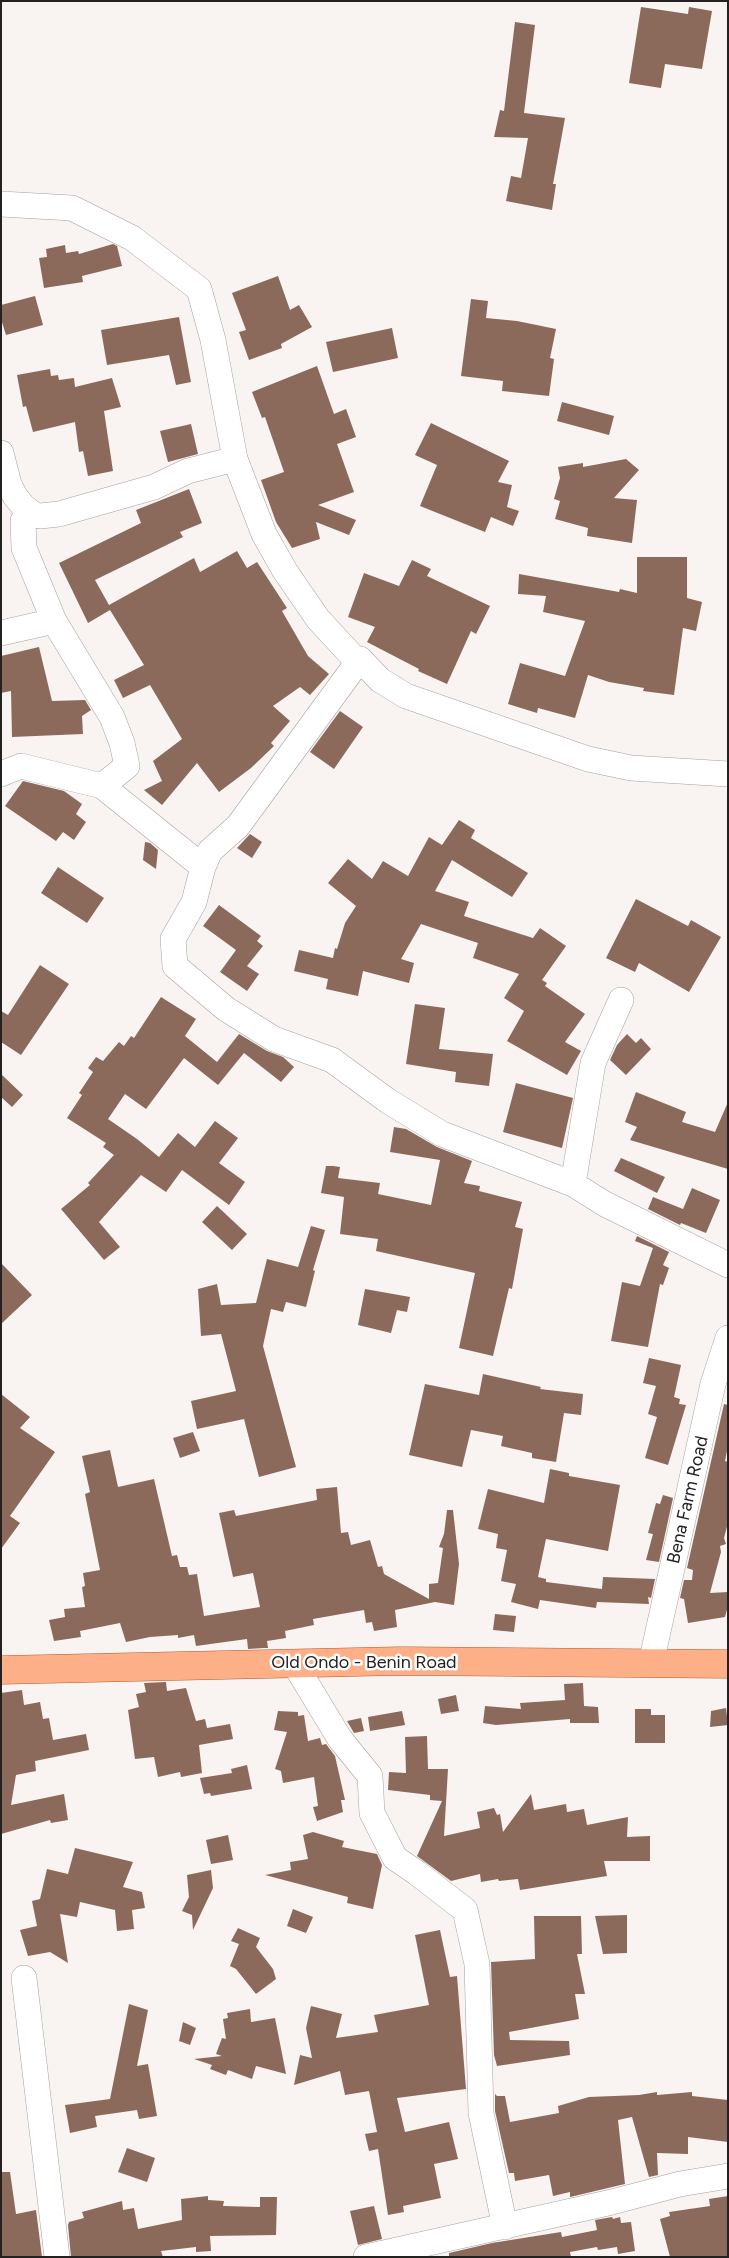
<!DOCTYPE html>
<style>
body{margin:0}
#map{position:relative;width:729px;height:2258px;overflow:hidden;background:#f9f4f2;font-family:Figtree,sans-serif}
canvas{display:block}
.frame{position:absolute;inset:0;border:2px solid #242221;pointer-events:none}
</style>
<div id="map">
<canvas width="729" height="2258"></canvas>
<div class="frame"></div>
</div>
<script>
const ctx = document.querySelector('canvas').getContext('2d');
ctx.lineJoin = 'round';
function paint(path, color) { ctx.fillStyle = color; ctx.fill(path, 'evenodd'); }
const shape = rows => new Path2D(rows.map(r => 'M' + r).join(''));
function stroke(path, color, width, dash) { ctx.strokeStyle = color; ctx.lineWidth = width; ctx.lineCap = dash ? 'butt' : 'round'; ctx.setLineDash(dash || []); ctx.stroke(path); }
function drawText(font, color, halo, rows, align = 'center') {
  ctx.font = font + ' Figtree,sans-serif'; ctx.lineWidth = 5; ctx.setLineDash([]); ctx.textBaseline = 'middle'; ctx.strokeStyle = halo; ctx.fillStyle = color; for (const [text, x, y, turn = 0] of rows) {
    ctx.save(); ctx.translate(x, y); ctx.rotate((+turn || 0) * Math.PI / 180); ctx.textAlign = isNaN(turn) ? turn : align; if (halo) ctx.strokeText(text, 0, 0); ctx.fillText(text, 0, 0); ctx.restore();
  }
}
const building = shape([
 [641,7,688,14,689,7,712,11,702,69,665,64,661,88,629,83],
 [515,22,535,25,524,113,565,118,553,184,556,184,552,210,506,201,511,176,521,178,528,138,494,137,500,110,504,111],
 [113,244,117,246,122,266,82,276,83,282,44,288,39,258,47,257,46,249,65,245,66,253,78,251,79,254],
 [278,276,290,310,299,305,312,327,281,344,282,348,249,360,239,332,246,330,232,293],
 [35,296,43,325,6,335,1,319,1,305],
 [471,299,488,301,486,318,517,321,556,329,550,358,554,359,549,396,502,391,503,381,461,376],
 [179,317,191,382,176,385,169,355,107,365,101,330],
 [392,328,398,358,333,372,326,342],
 [317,366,334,414,346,409,356,437,337,444,354,492,318,505,356,520,349,535,316,522,320,539,292,548,276,522,261,480,284,472,265,417,262,418,252,392],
 [50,369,51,376,58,375,59,380,74,378,75,387,112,378,121,407,104,411,113,471,88,476,83,451,79,452,75,422,33,432,26,406,23,407,17,375],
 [562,402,614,416,609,435,557,421],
 [431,423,509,461,498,482,512,485,507,507,519,511,513,526,491,517,485,532,420,506,437,465,415,455],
 [191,424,198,454,168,462,160,431],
 [626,459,639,470,614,498,637,500,632,543,587,536,588,528,555,519,560,501,554,499,560,478,558,467,583,463,583,467],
 [189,489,202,523,180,532,183,537,95,580,109,605,194,558,200,572,237,551,247,568,257,562,287,608,282,611,308,656,329,674,310,695,300,687,273,706,290,721,271,743,274,746,251,768,219,792,197,763,162,805,144,790,162,781,153,761,182,739,150,685,123,698,114,680,144,665,110,610,88,623,59,563,141,523,136,510],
 [637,557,687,557,687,598,702,602,696,631,683,628,674,695,643,691,644,688,609,682,588,675,575,718,538,708,537,713,508,704,520,663,565,676,585,621,543,612,546,596,518,594,519,574,619,592,620,589,637,593],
 [412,560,431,569,427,576,490,606,476,634,471,631,447,684,418,671,419,669,367,642,375,627,348,617,364,573,399,586],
 [39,647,52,701,85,700,91,710,82,716,83,734,12,737,11,691,1,693,1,656],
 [340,711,363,727,334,769,310,752],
 [23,781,64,791,82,804,76,814,86,822,74,840,63,832,56,841,5,806],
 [459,820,475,830,471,838,528,873,512,897,452,860,435,891,469,902,464,916,533,938,540,928,566,946,542,980,547,983,545,986,585,1014,565,1042,581,1051,567,1075,507,1041,524,1011,504,998,519,974,473,958,478,943,421,924,401,959,414,963,409,983,363,971,358,996,326,989,328,979,294,971,299,950,333,958,335,948,337,949,345,923,356,906,328,883,348,859,372,879,383,861,408,876,429,837,442,845],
 [250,834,262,842,252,858,237,848],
 [145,842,150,843,158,850,156,869,143,860],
 [58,867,104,898,87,923,41,893],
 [636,899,688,926,691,920,721,937,689,992,639,963,635,972,606,958],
 [219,905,261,936,257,941,263,946,247,966,259,974,247,991,220,972,236,950,203,926],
 [40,965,69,984,21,1055,1,1042,1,1011,8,1015],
 [161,997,196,1019,185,1036,217,1062,239,1034,267,1051,283,1057,294,1067,281,1082,244,1053,218,1085,184,1058,146,1109,125,1094,108,1119,137,1139,159,1157,178,1133,195,1147,215,1121,238,1138,219,1163,245,1182,229,1205,182,1170,166,1192,141,1175,99,1222,120,1247,104,1260,61,1209,90,1185,88,1183,114,1155,103,1147,106,1143,67,1118,82,1095,79,1093,93,1072,88,1068,96,1057,103,1061,119,1042,124,1046,131,1036,134,1038],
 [415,1004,445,1008,439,1049,493,1054,489,1086,455,1082,456,1072,406,1064],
 [627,1034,636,1043,641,1038,651,1049,626,1075,610,1060,617,1045],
 [1,1074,23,1095,12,1107,1,1097],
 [516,1083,573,1098,562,1148,503,1132],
 [636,1092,686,1112,682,1122,715,1132,728,1102,728,1169,630,1140,637,1127,625,1122],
 [394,1127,406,1129,437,1147,472,1161,464,1183,480,1186,479,1191,522,1202,515,1227,523,1229,512,1289,509,1288,493,1356,459,1348,475,1273,376,1251,378,1239,340,1234,344,1197,321,1193,326,1166,333,1166,340,1167,338,1178,380,1183,378,1194,431,1205,440,1160,390,1152],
 [621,1158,665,1177,657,1193,614,1171],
 [692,1188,720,1200,706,1233,681,1223,680,1225,648,1209,653,1197,683,1209],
 [217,1206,247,1234,232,1250,202,1222],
 [311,1226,325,1230,313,1270,315,1271,306,1307,286,1302,283,1312,271,1309,263,1346,296,1467,259,1477,244,1419,197,1429,191,1401,236,1391,221,1334,201,1336,198,1289,217,1284,221,1305,256,1303,267,1259,298,1267],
 [637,1236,669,1252,663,1265,669,1268,663,1285,660,1284,648,1347,611,1341,622,1282,640,1286,653,1248,635,1241],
 [1,1263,32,1295,1,1324],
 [365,1289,410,1297,407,1312,397,1310,391,1333,358,1325],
 [649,1358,681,1365,674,1397,680,1399,679,1404,686,1405,668,1465,645,1458,657,1417,648,1414,656,1386,643,1383],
 [483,1374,541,1387,540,1389,583,1394,581,1415,564,1413,556,1462,532,1458,532,1453,501,1446,503,1436,471,1430,462,1467,409,1455,425,1384,479,1395],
 [1,1394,30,1417,20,1428,55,1452,10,1516,20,1523,1,1549],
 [724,1404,728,1405,728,1446,725,1461,728,1462,728,1523,724,1538,726,1544,720,1546,721,1552,710,1593,728,1592,728,1606,725,1617,688,1623,684,1599,680,1598,684,1580,692,1580,693,1570,687,1568],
 [193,1432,200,1451,180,1458,173,1438],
 [110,1450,118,1487,154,1479,172,1556,177,1555,180,1567,187,1567,189,1575,197,1574,204,1616,260,1607,253,1573,233,1577,219,1513,234,1510,236,1516,317,1500,316,1489,337,1487,341,1533,348,1532,351,1545,370,1540,378,1567,382,1566,384,1574,429,1599,429,1584,438,1583,443,1548,439,1547,444,1534,447,1510,453,1510,459,1564,454,1605,435,1602,395,1610,397,1627,374,1631,372,1622,366,1623,364,1610,313,1619,314,1625,285,1631,286,1638,267,1641,268,1648,264,1648,248,1649,247,1639,196,1646,194,1635,178,1638,178,1635,150,1637,126,1642,120,1623,80,1631,81,1637,54,1641,49,1620,65,1617,64,1609,85,1607,82,1587,85,1586,83,1573,100,1570,85,1494,90,1492,82,1456],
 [550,1469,569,1473,569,1476,620,1485,608,1551,546,1539,538,1577,546,1579,546,1582,602,1589,603,1577,655,1579,651,1598,648,1597,649,1604,597,1602,596,1608,540,1600,538,1609,511,1602,516,1584,501,1581,507,1550,496,1548,498,1534,478,1529,488,1489,544,1503],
 [663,1495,673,1498,659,1562,646,1560,653,1534,648,1533,656,1503,660,1504],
 [495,1614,516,1616,514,1632,493,1630],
 [166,1682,167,1691,186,1688,196,1721,205,1719,207,1728,230,1724,233,1739,199,1745,202,1773,181,1777,180,1772,158,1777,154,1757,135,1759,128,1710,139,1707,136,1694,146,1692,144,1683],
 [583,1683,584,1706,598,1707,599,1723,570,1723,570,1719,496,1725,483,1723,485,1706,521,1709,520,1703,565,1700,564,1684],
 [22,1690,24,1705,40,1702,43,1719,49,1718,53,1740,86,1734,89,1750,35,1761,36,1771,16,1775,11,1805,64,1794,68,1820,51,1823,50,1820,1,1834,1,1693],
 [456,1695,459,1711,441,1714,438,1699],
 [726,1708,728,1725,710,1727,711,1711],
 [635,1709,651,1709,651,1715,665,1715,665,1743,635,1743],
 [278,1711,298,1712,298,1716,304,1715,308,1741,320,1738,322,1745,326,1744,335,1756,345,1800,341,1800,343,1812,317,1821,313,1807,318,1806,314,1777,283,1783,281,1771,275,1769,287,1732,274,1730],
 [402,1711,405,1725,370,1731,368,1717],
 [361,1718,364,1731,354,1733,347,1721],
 [427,1736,428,1769,448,1769,444,1836,480,1828,477,1812,494,1808,497,1815,500,1814,503,1832,531,1794,534,1810,566,1804,567,1812,584,1809,587,1825,628,1817,627,1837,650,1836,650,1861,604,1861,607,1876,520,1890,518,1879,499,1881,498,1879,481,1882,480,1874,451,1881,417,1856,442,1801,430,1800,430,1795,388,1790,389,1772,406,1773,405,1737],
 [247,1765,252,1789,211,1796,210,1793,204,1794,200,1778,232,1773,231,1769],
 [313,1832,344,1841,342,1847,377,1854,382,1865,373,1909,347,1903,348,1897,265,1875,291,1870,290,1862,308,1859,303,1835],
 [228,1835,233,1860,211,1864,206,1840],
 [75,1848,133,1862,123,1887,142,1892,145,1908,132,1910,134,1929,117,1931,115,1910,80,1902,77,1917,60,1914,68,1963,50,1952,28,1956,20,1930,37,1926,32,1901,40,1899,47,1869,68,1874],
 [211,1870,213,1888,193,1930,192,1915,182,1911,189,1897,187,1875],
 [293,1909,313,1917,306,1933,287,1926],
 [627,1915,627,1953,603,1954,595,1916],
 [534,1916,581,1916,582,1954,577,1954,585,1994,575,1994,579,2019,509,2032,510,2040,569,2041,570,2055,497,2066,494,2055,491,1962,535,1959],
 [238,1928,260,1938,256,1947,273,1969,276,1979,256,1994,236,1969,230,1966,239,1944,231,1941],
 [440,1930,450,1977,457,1976,466,2089,397,2098,405,2132,449,2122,458,2159,434,2164,441,2198,403,2206,404,2212,388,2215,378,2149,369,2151,365,2134,377,2132,369,2091,345,2095,340,2071,294,2085,300,2055,312,2058,306,2028,311,2006,342,2014,336,2038,378,2032,374,2015,429,2005,415,1935],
 [129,2004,148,2010,137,2066,148,2064,157,2116,139,2119,137,2110,95,2116,97,2127,70,2133,65,2105,110,2099],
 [250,2009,251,2022,275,2018,286,2074,256,2066,252,2079,228,2070,226,2075,210,2069,212,2065,194,2059,222,2056,216,2054,222,2038,226,2039,223,2019,228,2018,227,2013],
 [183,2022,196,2028,190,2045,179,2041],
 [657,2092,657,2095,692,2092,692,2096,728,2100,728,2142,688,2137,688,2154,657,2153,658,2175,649,2177,632,2117,618,2120,625,2184,570,2197,570,2192,553,2196,549,2175,515,2181,514,2173,509,2173,495,2111,495,2094,497,2096,505,2096,510,2122,559,2113,558,2106,589,2097,639,2095],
 [127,2148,155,2158,147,2182,118,2172],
 [1,2172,10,2172,16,2214,36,2210,42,2257,1,2257],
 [208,2196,208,2200,224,2201,223,2206,260,2207,260,2197,277,2197,276,2235,210,2236,211,2251,196,2252,196,2247,161,2251,163,2257,71,2257,68,2225,69,2222,84,2218,82,2212,122,2201,123,2210,134,2208,138,2229,182,2220,181,2199],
 [728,2196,728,2257,670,2257,660,2219,670,2216,669,2212,710,2206,709,2199],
 [374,2206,382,2239,358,2245,350,2211],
 [612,2217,613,2219,620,2217,621,2223,631,2222,635,2251,618,2254,617,2247,598,2250,597,2247,570,2252,571,2257,449,2257,449,2253,492,2243,561,2232,562,2237,597,2230,595,2220]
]);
const minor = shape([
 [1,204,72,208,132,238,199,289,213,340,235,459,264,534,285,571,318,619,354,658,360,659,380,680,406,696,588,759,631,768,728,774],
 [1,453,9,484,15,496,23,506,34,515,40,516,59,514,154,487,188,471,235,459],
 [34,515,23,521,24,548,54,621,112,717,122,743,127,766,102,786],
 [1,633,54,621],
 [360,659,238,826,210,851,203,867,194,902,173,939,175,966,226,1009,274,1039,332,1060,388,1101,442,1134,573,1184,605,1204,728,1265],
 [1,774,21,766,102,786,203,867],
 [573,1184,593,1063,621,1000],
 [294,1663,340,1739,370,1776,372,1813,395,1858,417,1873,465,1910,477,1964,481,2113,505,2227],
 [651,1663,713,1384,728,1338],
 [24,1978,57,2257],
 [366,2257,612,2202,680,2184,728,2176]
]);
const major = shape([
 [1,1670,401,1661,728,1664]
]);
const streetNames = [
 ["Bena Farm Road",688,1500,-77],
 ["Old Ondo - Benin Road",364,1663]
];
paint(building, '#8b6a5c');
stroke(minor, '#a6a1a0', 26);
stroke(major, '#b05b31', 29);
stroke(minor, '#fff', 25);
stroke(major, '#fdaf88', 28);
drawText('18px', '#242221', '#fff', streetNames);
</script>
